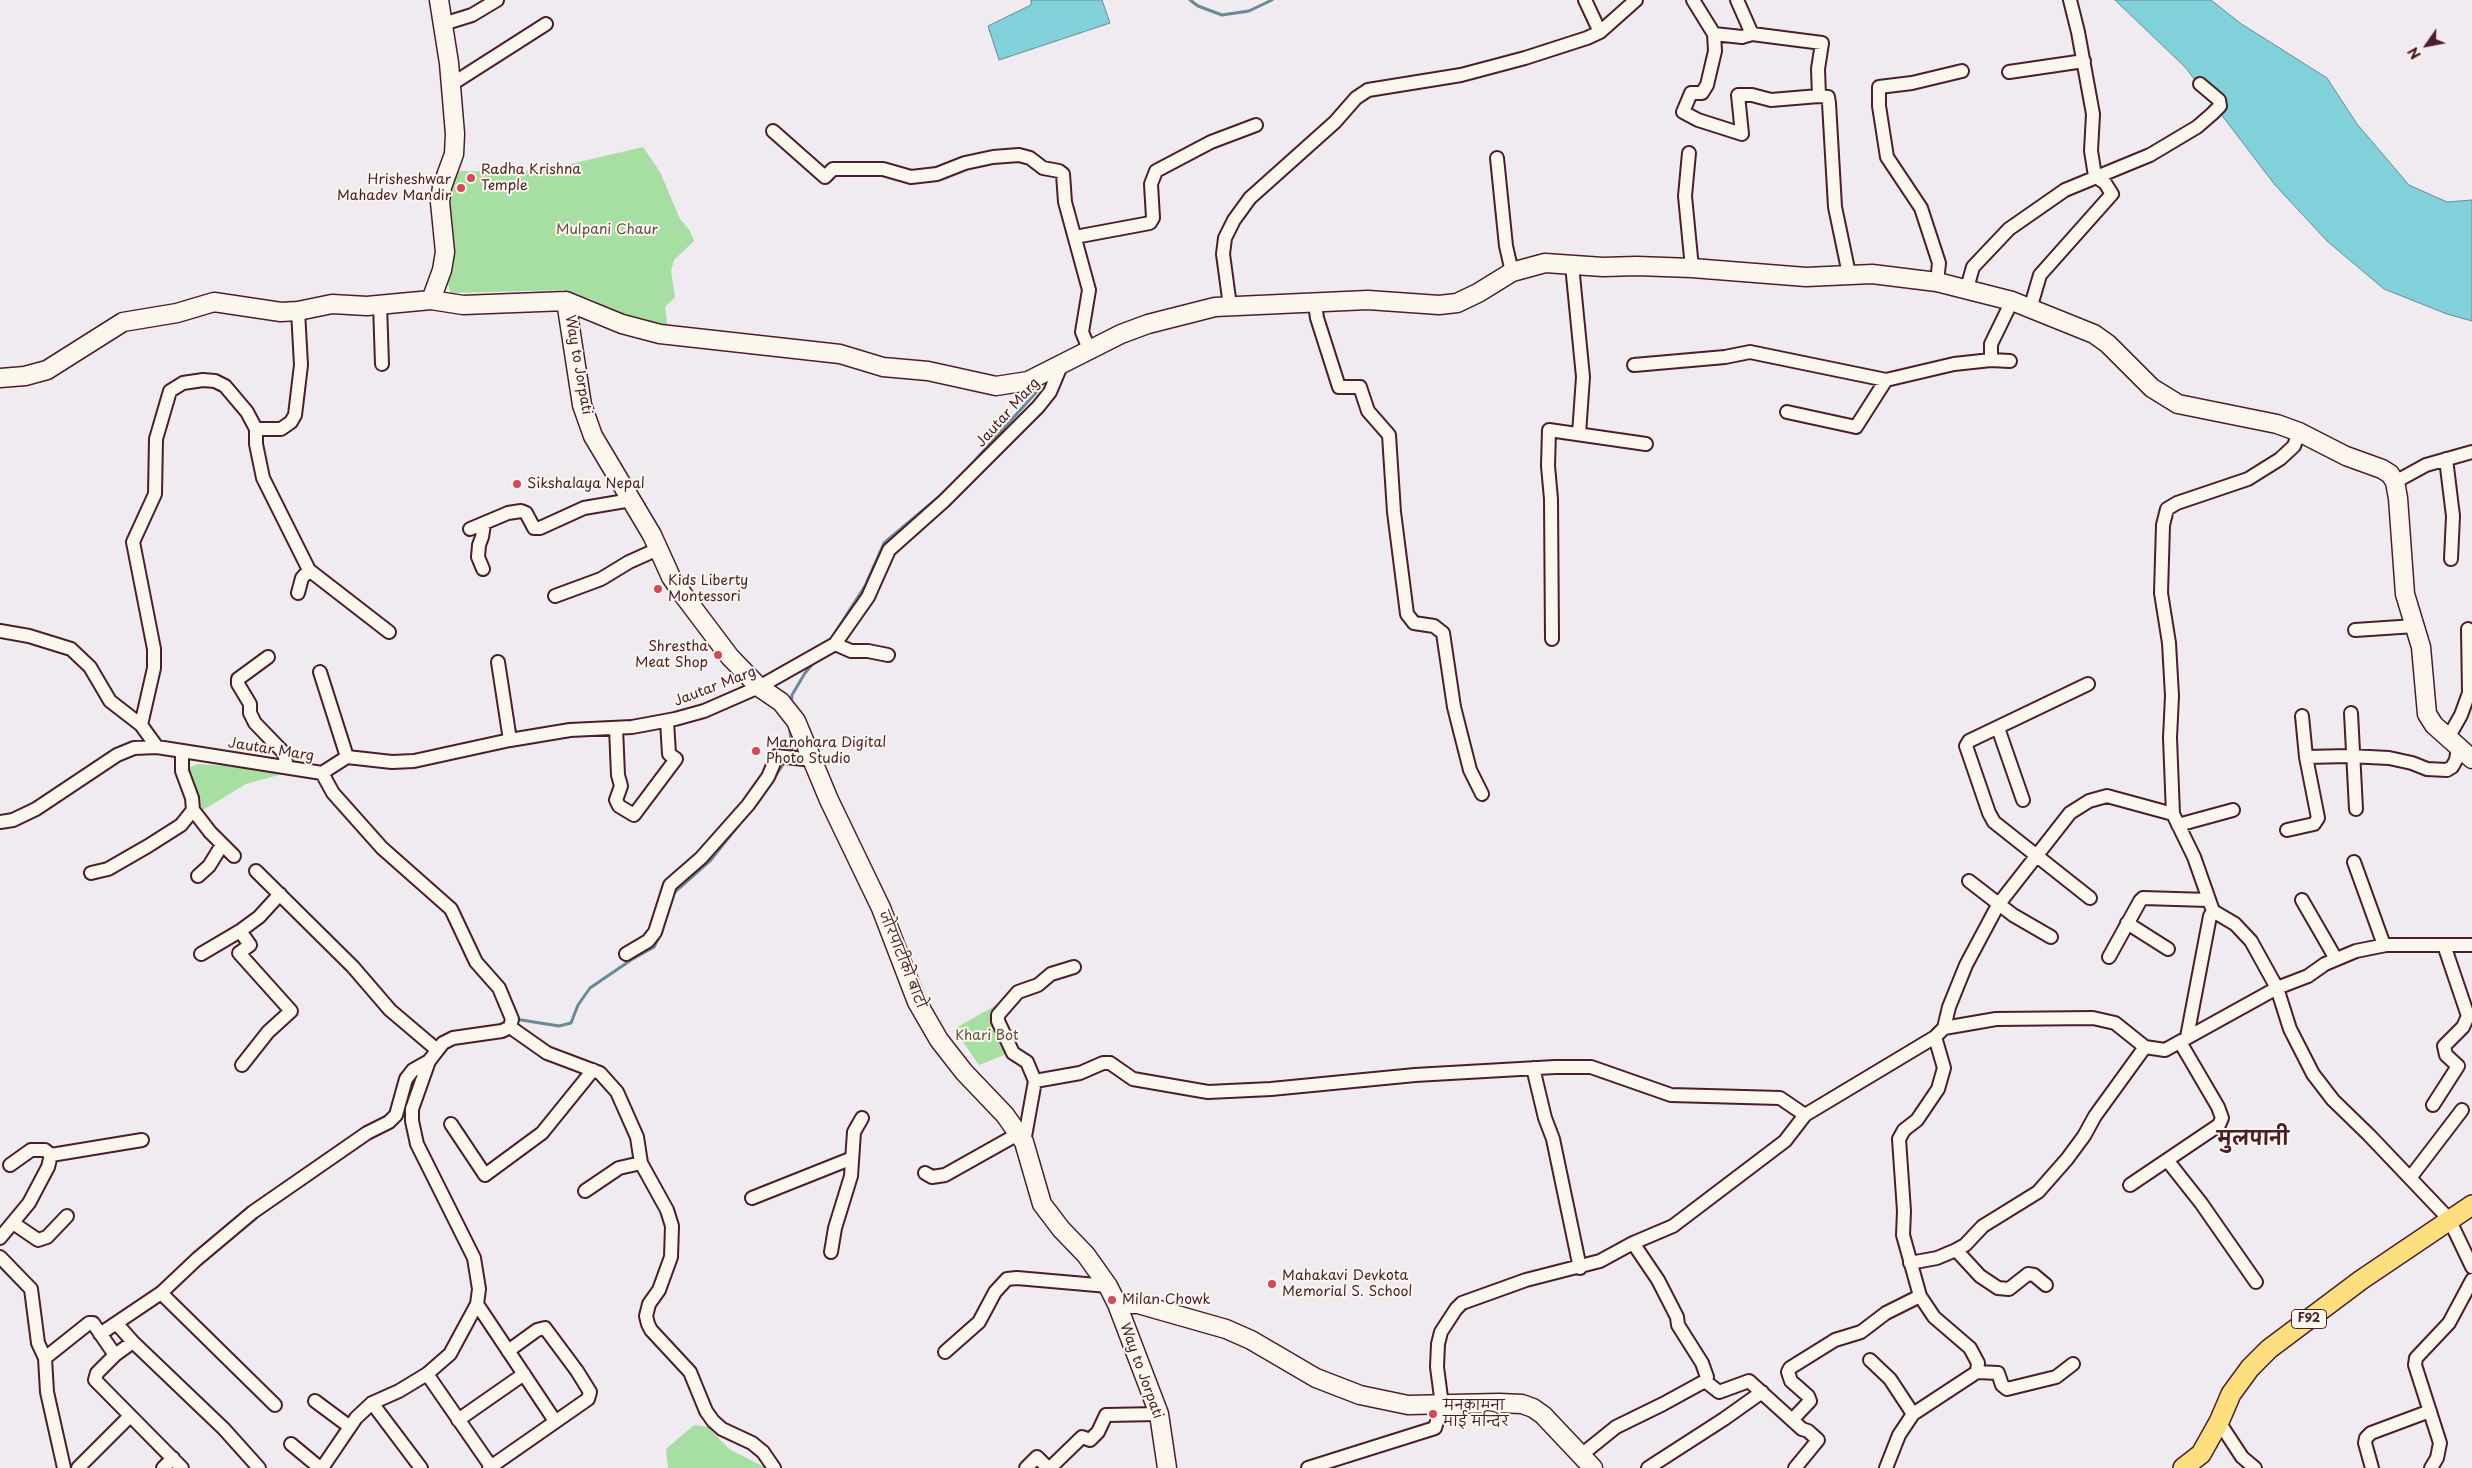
<!DOCTYPE html>
<meta charset="utf-8">
<style>
body{margin:0}
#map{position:relative;width:2472px;height:1468px;overflow:hidden;background:#f0eaf1;font-family:"Playpen Sans",sans-serif}
canvas{display:block}
.north{position:absolute;left:2402px;top:20px;width:50px;height:50px;-webkit-text-stroke:4px #fbf7ec;paint-order:stroke;rotate:237deg;font-size:14px;font-weight:700;line-height:20px;text-align:center;color:#4a1f2b}
.north::after{content:'';display:block;margin:auto;width:18px;height:22px;background:#4a1f2b;clip-path:polygon(50% 0,100% 100%,50% 72%,0 100%)}
</style>
<div id="map">
<canvas width="2472" height="1468"></canvas>
<div class="north">N</div>
</div>
<script>
const ctx = document.querySelector('canvas').getContext('2d');
ctx.lineJoin = 'round';
function paint(path, color) { ctx.fillStyle = color; ctx.fill(path, 'evenodd'); }
const shape = rows => new Path2D(rows.map(r => 'M' + r).join(''));
function stroke(path, color, width, dash) { ctx.strokeStyle = color; ctx.lineWidth = width; ctx.lineCap = dash ? 'butt' : 'round'; ctx.setLineDash(dash || []); ctx.stroke(path); }
function drawText(font, color, halo, rows, align = 'center') {
  ctx.font = font + ' "Playpen Sans","Playpen Sans Deva",sans-serif'; ctx.lineWidth = 4; ctx.setLineDash([]); ctx.textBaseline = 'middle'; ctx.strokeStyle = halo; ctx.fillStyle = color; for (const [text, x, y, turn = 0] of rows) {
    ctx.save(); ctx.translate(x, y); ctx.rotate((+turn || 0) * Math.PI / 180); ctx.textAlign = isNaN(turn) ? turn : align; if (halo) ctx.strokeText(text, 0, 0); ctx.fillText(text, 0, 0); ctx.restore();
  }
}
const green = shape([
 [643,147,660,172,680,219,690,231,694,241,674,260,671,271,675,297,665,307,668,330,619,314,593,300,564,290,451,293,448,284,453,258,449,188,459,171,513,172,558,167],
 [198,764,226,766,286,773,246,784,203,810,188,776,188,768],
 [998,1004,1017,1050,979,1065,954,1029],
 [694,1425,708,1427,729,1449,766,1468,668,1468,666,1449]
]);
const water = shape([
 [1031,0,1102,0,1110,23,999,60,988,26,1031,5,1031,0],
 [2115,0,2211,0,2240,23,2327,78,2357,124,2409,185,2447,202,2472,200,2472,321,2447,314,2384,289,2327,241,2275,185,2185,67,2115,0]
]);
const stream = shape([
 [1190,0,1198,6,1222,15,1249,11,1272,0],
 [970,466,1040,388],
 [829,642,865,586,884,543,947,490],
 [791,705,792,695,805,673,815,661],
 [789,723,792,749,789,754],
 [766,790,786,760],
 [669,908,674,893,710,861,746,816],
 [515,1019,559,1026,571,1023,578,1005,590,988,631,960,654,947,662,931]
]);
const street = shape([
 [1585,0,1600,32],
 [1693,0,1714,34,1715,51,1707,85,1702,93,1691,93,1683,112,1698,120,1742,134,1738,95,1752,95,1771,100,1819,96],
 [443,24,472,15,497,0],
 [1714,34,1742,37,1752,34,1737,0],
 [1752,34,1822,43,1818,69,1819,96,1828,97,1829,103,1835,207,1849,274],
 [2009,72,2084,61],
 [452,84,546,24],
 [773,131,825,177,833,169,883,169,911,177,937,174,965,163,993,157,1019,155,1030,158,1043,168,1059,171,1063,174,1065,202,1089,290,1082,332,1089,349],
 [1689,153,1685,196,1692,268],
 [1497,158,1506,246,1512,272],
 [1075,237,1150,223,1153,218,1151,184,1156,171,1211,142,1256,125],
 [1572,265,1583,377,1579,434],
 [1937,282,1939,263,1921,208,1887,157,1879,106,1879,87,1912,83,1962,71],
 [1967,288,1973,267,2009,229,2065,190,2150,155,2197,127,2212,114,2220,106,2219,100,2200,84],
 [380,304,382,364],
 [1315,304,1317,318,1339,387,1360,387,1368,411,1389,435,1394,512,1407,614,1414,623,1434,626,1443,633,1454,707,1470,770,1482,794],
 [1230,306,1223,254,1225,238,1234,220,1250,198,1335,122,1356,98,1368,90,1461,75,1525,58,1587,38,1600,32,1636,0],
 [2030,309,2040,275,2112,194,2105,183,2095,176,2091,151,2093,114,2078,32,2070,0],
 [1991,360,1991,344,2012,301],
 [1634,365,1725,357,1750,352,1886,380,1954,364,1991,360,2010,361],
 [1787,412,1856,427,1886,380],
 [2299,432,2294,446,2280,459,2248,479,2177,503,2167,509,2163,525,2161,593,2169,643,2172,696,2170,738,2173,814,2194,857,2213,911,2235,924,2251,941,2277,988,2290,1029,2313,1074,2333,1100,2369,1135,2449,1219,2472,1267],
 [2446,459,2453,516,2451,559],
 [2395,482,2426,465,2472,452],
 [470,529,508,513,521,511,526,513,534,528,540,528,584,508,631,500],
 [483,569,478,557,479,545,482,537,484,524],
 [309,570,389,632],
 [298,593,302,578,309,570,263,478,256,444,256,429,281,429,291,422,295,415,301,365,298,311],
 [555,596,601,579,629,562,658,549],
 [2355,630,2415,626],
 [0,631,29,636,71,649,90,667,110,701,141,725,157,747],
 [1552,639,1551,499,1548,466,1549,430,1646,444],
 [835,644,851,651,868,651,888,655],
 [268,657,238,679,238,684,250,704,250,713,255,723,284,753,287,767],
 [498,662,510,740],
 [320,672,347,757],
 [2088,684,1969,741,1966,746,1989,813,1994,822,2090,898],
 [2351,713,2356,809],
 [141,725,154,668,154,649,133,542,155,494,156,439,170,391,183,383,203,380,215,381,225,386,247,412,256,429],
 [616,728,618,775,621,786,616,800,619,806,634,815,676,759,669,754,667,721],
 [1998,728,2023,800],
 [2448,738,2461,715,2469,693,2468,629],
 [2306,757,2349,756,2389,758,2412,763,2427,769,2447,770,2452,767,2456,760,2458,747],
 [322,773,333,793,382,848,451,909,476,962,499,988,512,1019,510,1027,547,1053,600,1073,617,1092,637,1137,641,1163,667,1210,672,1226,671,1257,659,1290,649,1304,646,1316,648,1324,651,1330,690,1372,706,1411,713,1421,722,1429,752,1443,763,1452,774,1468],
 [193,810,210,832,234,856],
 [0,822,13,820,36,809,117,755,134,748,157,747,322,773,347,757,392,762,414,761,510,740,570,730,632,727,675,719,704,711,759,687,835,644,868,597,889,550,944,501,1038,407,1050,392,1061,366],
 [2178,825,2233,810],
 [2287,830,2314,824,2318,818,2306,757,2302,716],
 [2354,862,2384,945],
 [256,871,353,967,390,1010,436,1049],
 [91,873,108,869,148,846,181,825,193,810,192,798,182,771,182,751],
 [198,876,209,866,222,845],
 [1969,881,2013,915,2051,937],
 [2302,900,2336,959],
 [2127,923,2168,949],
 [201,954,240,931],
 [626,954,648,941,655,932,670,885,701,858,748,805,768,777,777,756,813,760],
 [2109,957,2140,901,2143,898,2208,900],
 [1944,1028,1949,1007,1966,965,1998,905,2070,813,2089,801,2107,796,2173,814],
 [2187,1037,2210,916,2213,911],
 [242,1065,268,1032,291,1011,239,953,250,945,240,931,259,917,280,894],
 [1533,1068,1545,1118,1553,1139,1580,1268],
 [1035,1081,1080,1073,1103,1063,1110,1063,1133,1079,1208,1092,1271,1089,1415,1075,1555,1067,1591,1067,1671,1095,1780,1098,1805,1115],
 [2433,1105,2458,1066,2446,1055,2444,1046,2463,1027,2468,1016,2444,945],
 [451,1124,485,1175,542,1133,593,1070],
 [1024,1142,1035,1081,1027,1062,1013,1053,998,1021,998,1015,1018,992,1038,985,1051,974,1074,967],
 [51,1155,142,1140],
 [2167,1160,2201,1203,2256,1282],
 [925,1173,932,1177,945,1175,1018,1134],
 [2410,1178,2462,1110],
 [2130,1185,2219,1125,2222,1118,2218,1107,2180,1042],
 [585,1191,619,1168,641,1163],
 [752,1198,850,1159],
 [13,1223,38,1240,47,1237,67,1216],
 [0,1238,29,1203,48,1167,51,1155,45,1150,31,1150,10,1165],
 [1956,1250,1980,1276,1998,1288,2009,1289,2028,1274,2034,1275,2046,1285],
 [831,1252,835,1228,851,1176,854,1132,862,1118],
 [0,1257,31,1289,38,1343,45,1358,47,1392,64,1468],
 [1910,1263,1937,1258,1956,1250,1965,1245,1983,1226,2038,1192,2067,1159,2084,1136,2095,1116,2145,1047],
 [161,1293,275,1405],
 [477,1304,555,1421],
 [117,1324,133,1342,224,1429,259,1468],
 [100,1334,161,1293,197,1259,253,1212,367,1133,389,1122,396,1115,406,1079,413,1070,429,1061],
 [133,1342,115,1355,97,1373,95,1380,182,1468],
 [945,1352,979,1322,995,1292,1007,1279,1017,1278,1108,1286],
 [45,1358,89,1323,93,1323,115,1355],
 [1870,1360,1890,1379,1913,1414],
 [1977,1372,1998,1373,2002,1385,2007,1389,2056,1377,2073,1364],
 [427,1374,492,1468],
 [1705,1381,1719,1392,1749,1381,1802,1429,1808,1431,1818,1440,1795,1468],
 [315,1401,350,1427],
 [372,1403,421,1468],
 [1793,1419,1810,1401,1808,1396,1791,1381,1788,1372,1790,1368,1835,1340,1861,1332,1886,1313,1920,1296],
 [458,1420,524,1374],
 [2219,1422,2242,1457,2255,1468],
 [291,1444,320,1468],
 [1580,1456,1616,1427,1663,1404,1705,1381,1707,1377,1702,1363,1678,1325,1677,1317,1658,1280,1633,1243],
 [78,1468,130,1416],
 [163,1468,173,1458],
 [322,1468,356,1418,372,1403,399,1391,427,1374,450,1354,477,1304,479,1289,474,1258,417,1144,412,1121,412,1109,429,1061,443,1043,453,1038,502,1031,510,1027],
 [489,1468,588,1399,590,1392,577,1371,545,1328,537,1330,508,1351],
 [1026,1468,1037,1457,1048,1468],
 [1050,1468,1082,1437,1090,1440,1098,1432,1106,1415,1159,1414],
 [1308,1468,1435,1428,1442,1405,1437,1367,1438,1344,1441,1332,1456,1309,1462,1303,1526,1280,1600,1261,1633,1243,1673,1226,1785,1141,1805,1115,1935,1037,1944,1028,1996,1019,2093,1018,2115,1023,2145,1047,2165,1050,2277,988,2308,976,2325,964,2356,951,2386,945,2472,945],
 [1648,1468,1724,1419,1762,1392],
 [1886,1468,1899,1435,1913,1414,1977,1372,1978,1363,1970,1348,1934,1317,1920,1296,1903,1235,1904,1211,1899,1139,1904,1130,1917,1120,1938,1089,1944,1068,1935,1037],
 [2372,1468,2365,1443,2366,1438,2371,1433,2430,1411],
 [2431,1468,2437,1458,2440,1443,2415,1365,2416,1358,2449,1323,2472,1280]
]);
const secondary = shape([
 [431,300,442,270,445,252,440,202,442,187,454,154,455,134,449,63,439,0],
 [566,301,582,405,593,436,652,535,671,577,684,596,730,657,759,687,781,702,796,721,829,800,881,908,917,1002,939,1040,964,1072,1005,1115,1024,1142,1042,1204,1061,1229,1086,1255,1108,1286,1117,1304,1159,1414,1167,1468],
 [0,378,25,376,47,370,123,322,177,313,214,302,281,312,298,311,332,304,367,306,431,300,463,305,566,301,622,324,660,334,840,354,883,367,928,371,996,386,1028,381,1121,334,1148,324,1215,307,1368,300,1439,305,1457,303,1478,293,1512,272,1545,263,1603,267,1637,266,1692,268,1806,277,1872,274,1937,282,2012,301,2094,334,2108,344,2152,388,2178,404,2277,424,2299,432,2346,456,2382,469,2390,474,2395,482,2398,498,2405,594,2421,647,2427,714,2434,725,2472,759],
 [1117,1304,1138,1304,1226,1329,1251,1340,1316,1378,1360,1395,1408,1405,1499,1403,1522,1404,1533,1408,1543,1415,1593,1468]
]);
const primary = shape([
 [2183,1468,2201,1454,2219,1422,2231,1394,2250,1368,2269,1349,2361,1280,2472,1205]
]);
const markers = [
 [471,178,5,"#d1495b"],
 [461,188,5,"#d1495b"],
 [517,484,5,"#d1495b"],
 [658,589,5,"#d1495b"],
 [718,655,5,"#d1495b"],
 [756,751,5,"#d1495b"],
 [1272,1284,5,"#d1495b"],
 [1112,1300,5,"#d1495b"],
 [1433,1414,5,"#d1495b"]
];
const shields = [
 [2309,1319,35]
];
const shieldNames = [
 ["F92",2309,1319]
];
const poiNames = [
 ["Radha Krishna",481,170],
 ["Temple",481,186],
 ["Hrisheshwar",451,180,"right"],
 ["Mahadev Mandir",451,196,"right"],
 ["Sikshalaya Nepal",527,484],
 ["Kids Liberty",668,581],
 ["Montessori",668,597],
 ["Shrestha",708,647,"right"],
 ["Meat Shop",708,663,"right"],
 ["Manohara Digital",766,743],
 ["Photo Studio",766,759],
 ["Mahakavi Devkota",1282,1276],
 ["Memorial S. School",1282,1292],
 ["Milan Chowk",1122,1300],
 ["मनकामना",1443,1406],
 ["माई मन्दिर",1443,1422]
];
const parkNames = [
 ["Mulpani Chaur",607,230],
 ["Khari Bot",987,1036]
];
const streetNames = [
 ["Way to Jorpati",578,365,80],
 ["Jautar Marg",1008,413,-48],
 ["Jautar Marg",715,687,-21],
 ["Jautar Marg",271,750,9],
 ["जोरपाटीको बाटो",902,960,68],
 ["Way to Jorpati",1141,1371,70]
];
const districtNames = [
 ["मुलपानी",2253,1140]
];
paint(green, '#a7dea1');
paint(water, '#81d1db');
stroke(water, '#6b8a95', 1);
stroke(stream, '#6b8a95', 3);
stroke(street, '#4a1f2b', 16);
stroke(secondary, '#4a1f2b', 21);
stroke(primary, '#4a1f2b', 22);
stroke(street, '#fbf7ec', 12);
stroke(secondary, '#fbf7ec', 18);
stroke(primary, '#fedf80', 19);
for (const [x, y, r, color] of markers) { const dot = new Path2D(); dot.arc(x, y, r, 0, 2 * Math.PI); ctx.fillStyle = color; ctx.fill(dot); stroke(dot, '#fbf7ec', 2); }
for (const [x, y, w] of shields) { const box = new Path2D(); box.roundRect(x - w / 2, y - 9.5, w, 19, 4); ctx.fillStyle = '#fbf7ec'; ctx.fill(box); stroke(box, '#4a1f2b', 1); }
drawText('bold 12px', '#4a1f2b', null, shieldNames);
drawText('14px', '#4a1f2b', '#fbf7ec', poiNames, 'left');
drawText('14px', '#614f48', '#fbf7ec', parkNames);
drawText('14px', '#4a1f2b', '#fbf7ec', streetNames);
drawText('bold 19px', '#4a1f2b', '#fbf7ec', districtNames);
</script>
